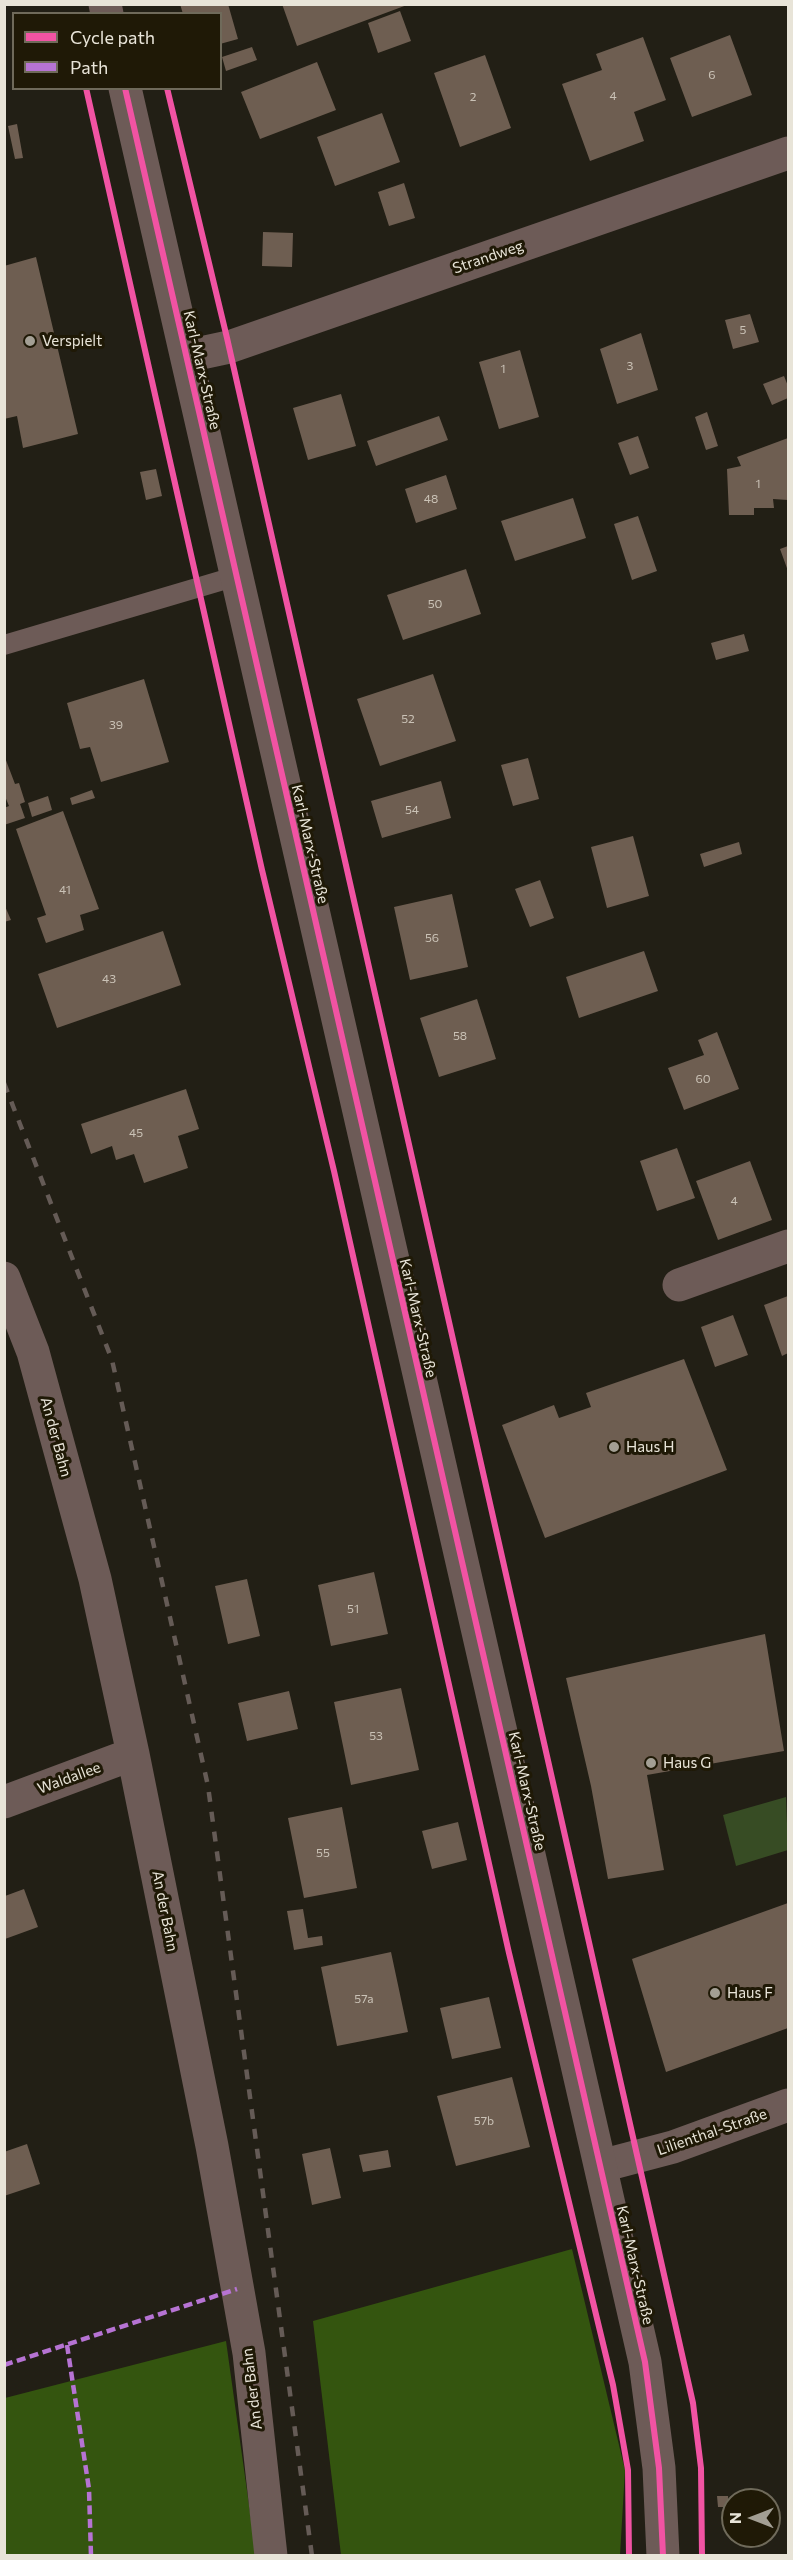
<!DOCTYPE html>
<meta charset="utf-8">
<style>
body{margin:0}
#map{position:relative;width:793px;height:2560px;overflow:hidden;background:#221f15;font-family:Commissioner,sans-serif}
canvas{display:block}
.frame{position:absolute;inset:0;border:6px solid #e8e4d8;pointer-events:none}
.legend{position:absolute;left:12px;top:12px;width:210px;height:78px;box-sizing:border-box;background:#1f1906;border:2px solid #6f6a5a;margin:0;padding:8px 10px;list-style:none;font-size:18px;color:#e8e4d8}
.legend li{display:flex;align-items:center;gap:12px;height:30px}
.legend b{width:30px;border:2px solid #6f6a5a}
.north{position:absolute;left:721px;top:2488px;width:60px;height:60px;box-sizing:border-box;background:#1f1906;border:2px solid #6f6a5a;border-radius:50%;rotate:270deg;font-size:16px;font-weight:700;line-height:24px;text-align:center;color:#e8e4d8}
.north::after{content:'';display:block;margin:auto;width:21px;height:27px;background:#a39f94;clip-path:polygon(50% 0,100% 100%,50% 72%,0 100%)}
</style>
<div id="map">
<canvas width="793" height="2560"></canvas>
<div class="frame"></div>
<ul class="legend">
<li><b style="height:8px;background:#f153a3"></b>Cycle path</li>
<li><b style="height:8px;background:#b673d3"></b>Path</li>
</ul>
<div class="north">N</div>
</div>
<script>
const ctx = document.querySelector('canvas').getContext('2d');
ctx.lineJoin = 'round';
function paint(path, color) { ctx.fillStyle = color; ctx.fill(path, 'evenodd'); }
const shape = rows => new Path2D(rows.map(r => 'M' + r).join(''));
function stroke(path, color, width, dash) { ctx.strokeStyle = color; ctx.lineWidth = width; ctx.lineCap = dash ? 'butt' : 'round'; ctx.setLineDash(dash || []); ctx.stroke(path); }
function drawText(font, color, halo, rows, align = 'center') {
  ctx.font = font + ' Commissioner,sans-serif'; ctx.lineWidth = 6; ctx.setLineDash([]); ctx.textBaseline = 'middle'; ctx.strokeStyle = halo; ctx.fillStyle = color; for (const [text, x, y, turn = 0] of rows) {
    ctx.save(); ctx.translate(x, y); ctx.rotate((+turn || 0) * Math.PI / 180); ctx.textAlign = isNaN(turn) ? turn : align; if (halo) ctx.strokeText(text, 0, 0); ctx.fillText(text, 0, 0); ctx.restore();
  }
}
const green = shape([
 [786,1797,788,1850,736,1866,723,1815]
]);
const forest = shape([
 [572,2249,625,2470,620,2555,341,2555,313,2321],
 [226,2341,256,2555,5,2556,5,2398]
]);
const building = shape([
 [180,4,228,4,238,39,220,44,220,14,183,14],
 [282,4,407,4,407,5,297,46],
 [400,11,411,41,378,53,368,23],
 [730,35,752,95,692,117,670,58],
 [643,37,666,100,634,112,644,141,590,161,562,84,602,70,596,54],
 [252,47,257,60,226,71,222,57],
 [485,55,511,128,460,147,434,73],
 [317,62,336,110,260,139,241,92],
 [382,113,400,162,335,186,317,137],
 [17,124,23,158,15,159,8,126],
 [404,183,415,218,389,226,378,192],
 [263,232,293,233,292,267,262,266],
 [36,257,78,434,23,448,17,416,4,419,4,266],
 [750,314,759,342,733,349,725,320],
 [641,333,658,390,617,404,600,349],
 [520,350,539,417,499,429,479,362],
 [784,376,788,386,788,398,772,405,763,384],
 [341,394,356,446,308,460,293,408],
 [707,412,718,446,706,450,695,417],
 [439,416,448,440,376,466,367,441],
 [638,436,649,468,630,475,618,443],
 [788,438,788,500,773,499,774,508,754,508,754,515,729,515,727,469,741,466,737,457],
 [156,469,162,496,146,500,140,472],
 [446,475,457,509,416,523,405,489],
 [573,498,586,538,515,561,501,521],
 [638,516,657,571,632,580,614,524],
 [788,546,788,571,780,549],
 [466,569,481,614,403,640,387,595],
 [744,634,749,651,716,660,711,643],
 [433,674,456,741,380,766,357,699],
 [144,679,169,762,101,782,90,747,80,749,67,703],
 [4,755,15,784,19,783,25,802,20,804,25,818,4,825,4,808,9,806,4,794],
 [528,758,539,799,513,806,501,765],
 [441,781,451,818,382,838,371,801],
 [92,790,95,798,72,805,70,798],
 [48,796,52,810,32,817,28,803],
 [63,811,99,909,80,915,84,930,46,943,37,918,46,915,16,829],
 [633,836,649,896,607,908,591,847],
 [739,842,742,854,704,867,700,854],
 [540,880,554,918,530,927,515,889],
 [452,894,468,967,410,980,394,907],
 [4,904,11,920,4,922],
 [163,931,181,985,57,1028,38,974],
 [644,951,658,991,579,1018,566,977],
 [477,999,496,1059,439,1077,420,1018],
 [717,1032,739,1089,684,1110,668,1068,704,1055,698,1040],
 [186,1089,199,1129,178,1136,188,1168,144,1183,134,1154,116,1160,112,1146,91,1154,81,1124],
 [677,1148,695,1198,657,1211,640,1161],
 [750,1161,772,1220,718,1240,696,1181],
 [788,1296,788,1353,782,1356,764,1305],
 [733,1315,748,1355,715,1367,701,1327],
 [684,1359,727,1470,545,1538,502,1425,554,1405,559,1418,591,1407,586,1393],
 [374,1572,388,1634,331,1646,318,1585],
 [247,1579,260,1636,228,1644,215,1586],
 [765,1634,784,1751,647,1775,664,1870,608,1879,591,1786,566,1678],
 [401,1688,419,1770,351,1785,334,1702],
 [289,1691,298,1729,247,1741,238,1703],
 [342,1807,357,1888,304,1898,288,1818],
 [458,1822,467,1860,432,1869,422,1831],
 [24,1889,38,1927,5,1939,5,1896],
 [788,1903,788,2028,666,2072,632,1959],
 [303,1909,308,1938,322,1936,323,1945,294,1950,287,1911],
 [391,1952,408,2032,337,2046,321,1967],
 [489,1997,501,2048,452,2059,440,2008],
 [512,2077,530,2147,456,2166,437,2096],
 [27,2144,40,2184,4,2196,4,2152],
 [330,2148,341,2198,312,2205,302,2154],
 [388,2150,391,2167,363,2172,359,2155],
 [717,2496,728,2496,729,2507,718,2507]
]);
const service = shape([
 [4,645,237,576]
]);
const minor = shape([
 [187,356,229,347,788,153],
 [4,1278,33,1352,95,1579,133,1754,212,2146,249,2353,271,2556],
 [679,1285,788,1246],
 [4,1802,133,1754],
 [601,2166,673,2147,788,2105]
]);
const tertiary = shape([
 [105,4,107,14],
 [125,88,645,2362,659,2468,663,2556]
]);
const rail = shape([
 [4,1083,112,1360,208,1786,312,2556]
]);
const quiet = shape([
 [67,2345,89,2489,91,2556],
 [4,2365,237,2289]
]);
const cycleway = shape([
 [86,88,262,870,334,1171,509,1953,613,2385,628,2470,629,2556],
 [125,88,645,2362,659,2468,663,2556],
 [167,88,227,338,693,2403,701,2468,702,2556]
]);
const markers = [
 [30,341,6,"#a39f94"],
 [614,1447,6,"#a39f94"],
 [651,1763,6,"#a39f94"],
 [715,1993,6,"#a39f94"]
];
const numberNames = [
 ["6",712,75],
 ["4",613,96],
 ["2",473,97],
 ["5",743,330],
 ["3",630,366],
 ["1",503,369],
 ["1",758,484],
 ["48",431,499],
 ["50",435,604],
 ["52",408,719],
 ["39",116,725],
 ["54",412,810],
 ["41",65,890],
 ["56",432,938],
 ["43",109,979],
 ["58",460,1036],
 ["60",703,1079],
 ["45",136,1133],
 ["4",734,1201],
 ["51",353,1609],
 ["53",376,1736],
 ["55",323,1853],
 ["57a",364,1999],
 ["57b",484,2121]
];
const streetNames = [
 ["Strandweg",488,257,-19],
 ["Karl-Marx-Straße",202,370,77],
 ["Karl-Marx-Straße",310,844,77],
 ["Karl-Marx-Straße",418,1318,77],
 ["An der Bahn",56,1437,75],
 ["Waldallee",69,1778,-20],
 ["Karl-Marx-Straße",527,1791,77],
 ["An der Bahn",165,1911,79],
 ["Lilienthal-Straße",712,2132,-19],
 ["Karl-Marx-Straße",635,2265,77],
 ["An der Bahn",252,2389,-97]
];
const poiNames = [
 ["Verspielt",42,341],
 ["Haus H",626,1447],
 ["Haus G",663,1763],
 ["Haus F",727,1993]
];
paint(green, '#374c24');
paint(forest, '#34550f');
paint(building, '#6e5e51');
stroke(service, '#6d5b57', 20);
stroke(minor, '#6d5b57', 33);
stroke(tertiary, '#6d5b57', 33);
stroke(rail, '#655b56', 4.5, [10, 10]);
stroke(quiet, '#b673d3', 4.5, [9, 4.5]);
stroke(cycleway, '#f153a3', 6);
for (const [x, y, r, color] of markers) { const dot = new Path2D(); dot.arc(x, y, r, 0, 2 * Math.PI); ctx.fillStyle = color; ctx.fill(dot); stroke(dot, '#1f1906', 2); }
drawText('12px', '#cac2b6', null, numberNames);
drawText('15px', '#e8e4d8', '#1f1906', streetNames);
drawText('15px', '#e8e4d8', '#1f1906', poiNames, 'left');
</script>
